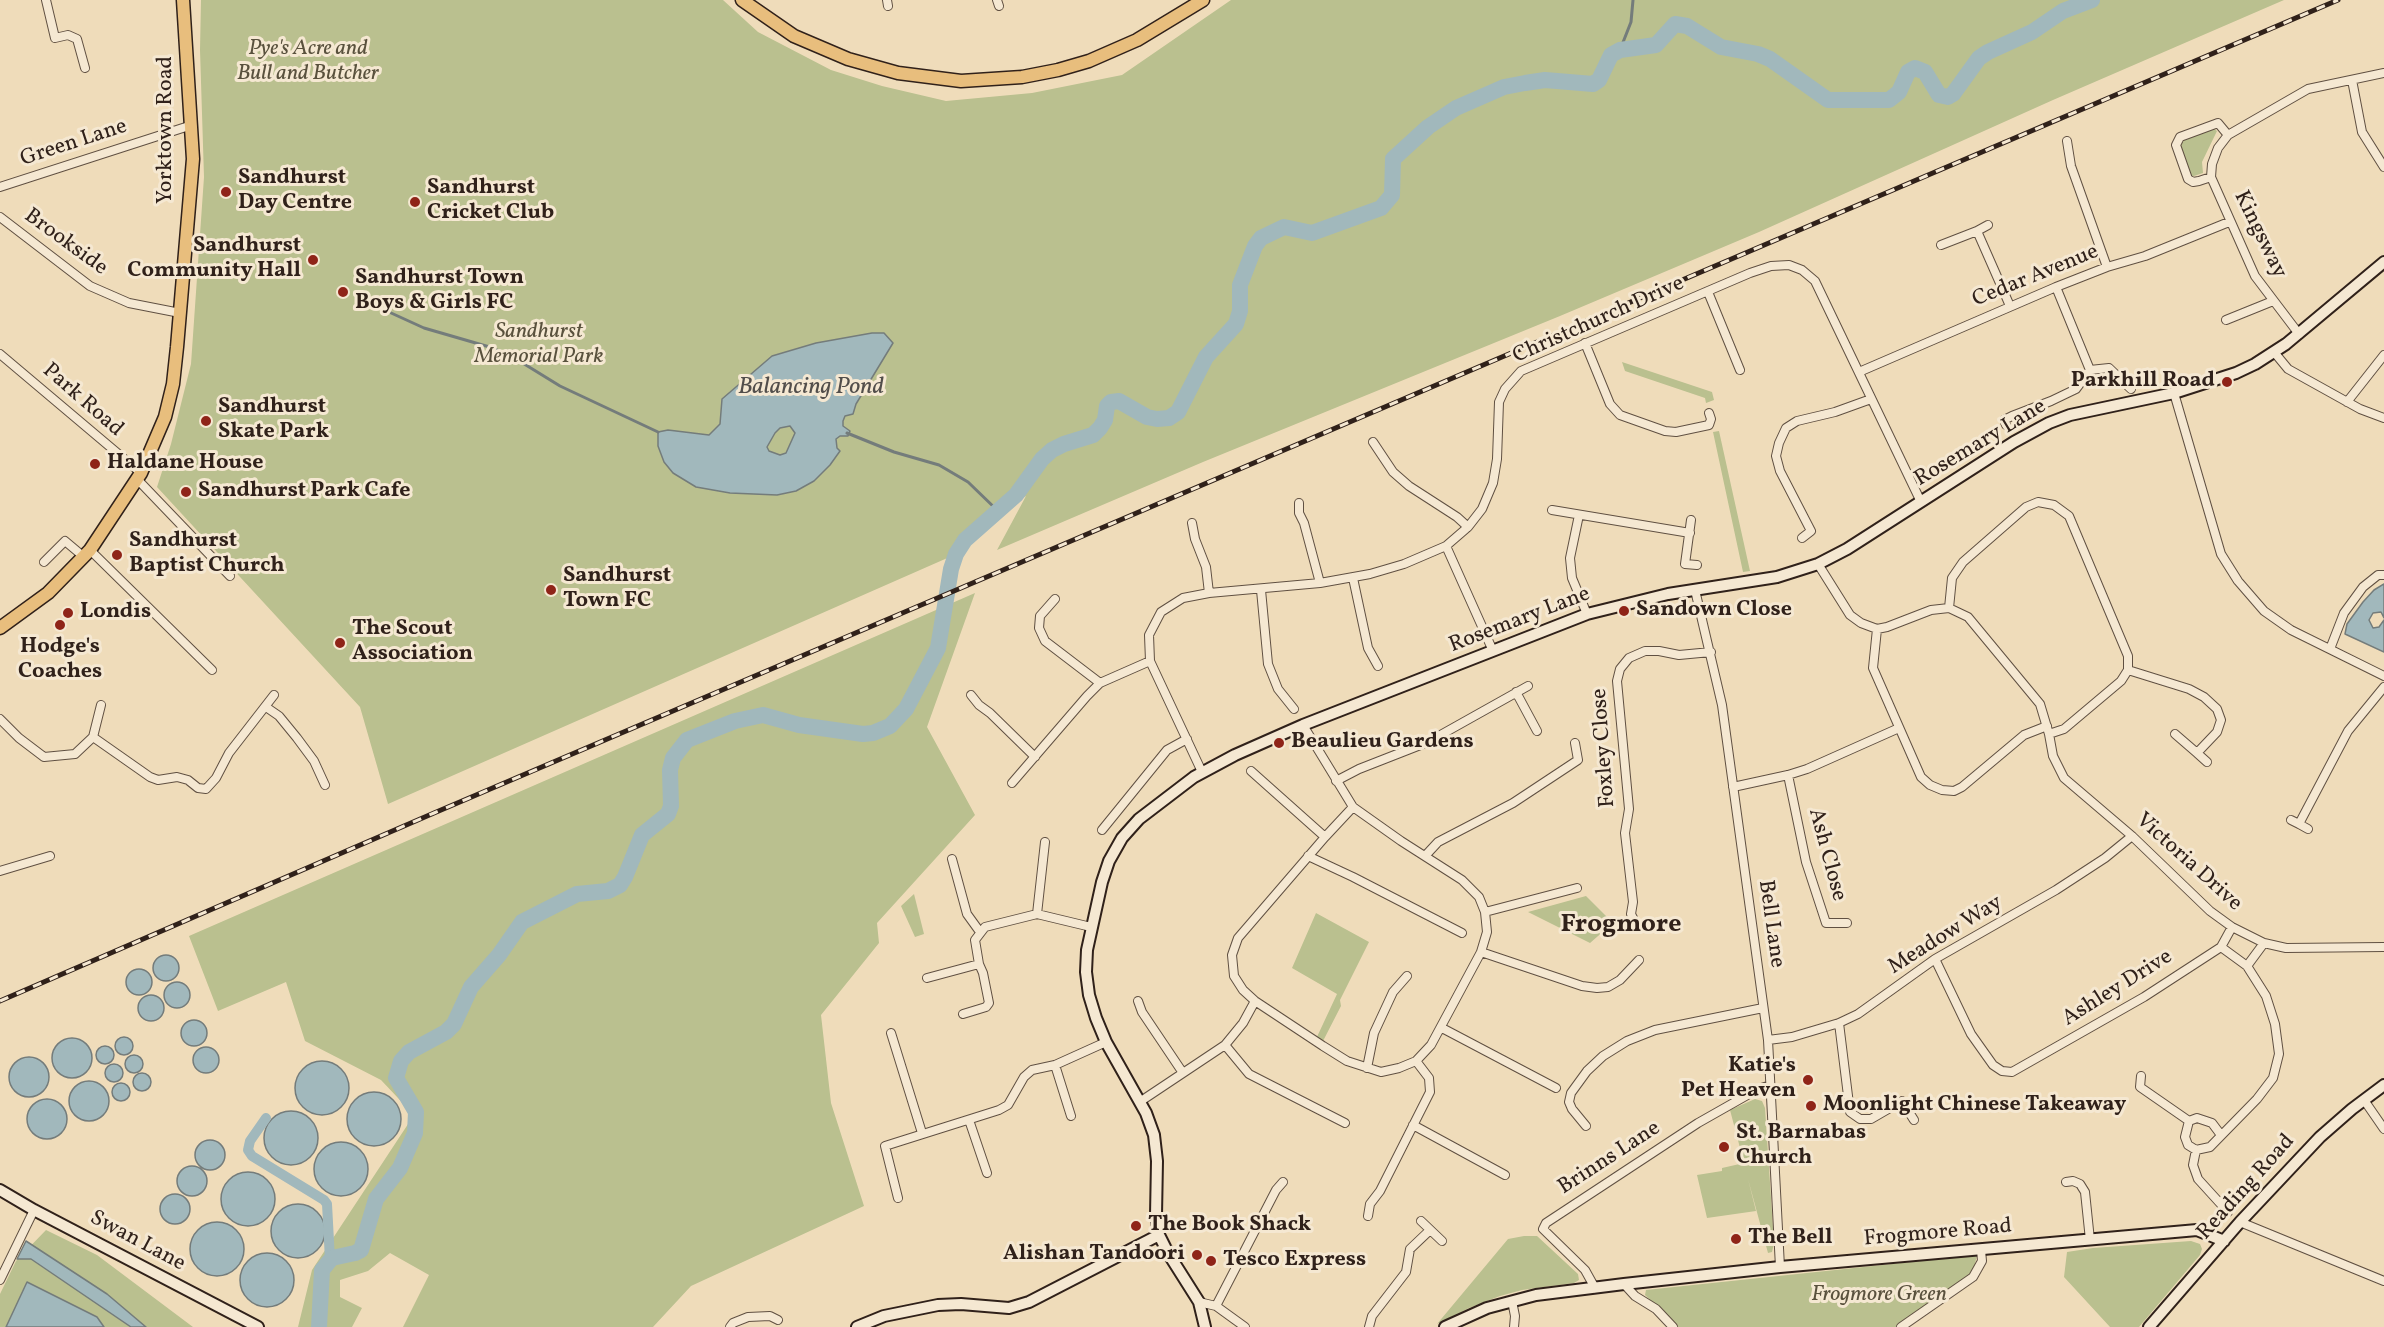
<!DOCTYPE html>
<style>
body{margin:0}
canvas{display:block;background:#efdcba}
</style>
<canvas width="2384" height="1327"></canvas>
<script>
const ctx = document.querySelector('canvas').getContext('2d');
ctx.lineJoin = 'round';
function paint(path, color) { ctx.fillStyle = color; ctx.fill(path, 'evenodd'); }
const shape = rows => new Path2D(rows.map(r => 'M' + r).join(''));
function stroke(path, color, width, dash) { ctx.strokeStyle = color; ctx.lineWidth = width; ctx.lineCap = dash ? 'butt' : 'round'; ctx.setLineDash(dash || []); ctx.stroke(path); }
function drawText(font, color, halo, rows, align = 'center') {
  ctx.font = font + ' Vollkorn,serif'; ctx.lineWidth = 6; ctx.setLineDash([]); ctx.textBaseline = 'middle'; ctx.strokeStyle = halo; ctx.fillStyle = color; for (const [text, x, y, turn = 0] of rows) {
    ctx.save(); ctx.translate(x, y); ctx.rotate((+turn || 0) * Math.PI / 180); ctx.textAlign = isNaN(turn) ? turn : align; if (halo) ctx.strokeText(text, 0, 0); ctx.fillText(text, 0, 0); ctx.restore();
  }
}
const green = shape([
 [201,0,723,0,758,32,831,70,882,86,946,101,1032,93,1122,75,1231,0,2284,0,2053,100,1759,232,1560,316,1203,462,997,550,1026,496,965,536,961,552,388,804,360,707,157,487,171,444,191,364,204,177,200,50],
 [2213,128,2217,131,2202,162,2203,173,2191,177,2180,148,2182,140],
 [1622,362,1712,392,1714,400,1706,403,1705,398,1625,371],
 [1719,431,1750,571,1743,572,1713,432],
 [975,593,927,727,975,815,877,923,879,943,821,1015,831,1103,864,1206,691,1286,653,1327,403,1327,429,1275,390,1253,368,1271,340,1280,340,1297,362,1308,352,1327,298,1327,312,1270,414,1115,381,1080,305,1041,286,982,218,1011,189,936],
 [914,894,924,934,915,937,901,906],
 [1586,896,1613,923,1590,943,1528,912],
 [1316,913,1369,942,1340,1000,1341,1006,1322,1043,1316,1039,1337,994,1292,968],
 [1755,1099,1762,1101,1765,1108,1774,1243,1772,1252,1768,1253,1748,1179,1756,1211,1707,1218,1697,1175,1722,1171,1722,1168,1744,1163,1730,1110],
 [46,1230,97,1255,193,1327,104,1327,97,1317,27,1282,6,1327,0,1327,0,1294,16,1261],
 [1524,1236,1537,1236,1578,1274,1579,1280,1574,1283,1522,1290,1500,1296,1469,1308,1437,1324,1508,1239],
 [2191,1241,2200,1244,2202,1249,2200,1255,2139,1327,2110,1327,2064,1277,2067,1252,2093,1248],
 [1977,1255,1974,1268,1962,1283,1897,1327,1678,1327,1645,1295,1646,1290]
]);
const water = shape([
 [872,333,884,333,893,343,856,404,853,414,845,416,843,421,843,426,850,431,848,436,840,436,836,439,837,448,840,451,830,465,814,481,796,491,777,495,730,493,696,487,673,473,664,462,658,446,658,432,668,430,709,435,720,424,722,399,772,356,816,343,872,333],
 [790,426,795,433,786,453,780,455,769,451,767,447,775,433,780,428,790,426],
 [2384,584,2384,618,2381,612,2373,613,2369,620,2373,628,2379,627,2384,620,2384,652,2345,634,2347,624,2363,602,2374,590,2384,584],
 '153 968a13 13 0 1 1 26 0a13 13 0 1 1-26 0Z',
 '126 982a13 13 0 1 1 26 0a13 13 0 1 1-26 0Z',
 '164 995a13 13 0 1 1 26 0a13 13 0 1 1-26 0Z',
 '138 1008a13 13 0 1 1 26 0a13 13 0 1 1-26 0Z',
 '181 1033a13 13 0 1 1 26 0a13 13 0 1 1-26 0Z',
 '115 1046a9 9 0 1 1 18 0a9 9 0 1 1-18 0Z',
 '52 1058a20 20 0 1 1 40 0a20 20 0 1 1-40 0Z',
 '96 1055a9 9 0 1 1 18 0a9 9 0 1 1-18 0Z',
 '193 1060a13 13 0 1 1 26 0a13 13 0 1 1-26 0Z',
 '125 1064a9 9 0 1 1 18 0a9 9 0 1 1-18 0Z',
 '9 1077a20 20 0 1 1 40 0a20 20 0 1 1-40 0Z',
 '295 1088a27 27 0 1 1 54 0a27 27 0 1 1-54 0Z',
 '105 1073a9 9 0 1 1 18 0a9 9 0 1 1-18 0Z',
 '133 1082a9 9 0 1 1 18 0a9 9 0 1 1-18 0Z',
 '69 1101a20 20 0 1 1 40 0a20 20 0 1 1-40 0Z',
 '112 1092a9 9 0 1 1 18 0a9 9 0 1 1-18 0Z',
 '347 1119a27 27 0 1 1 54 0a27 27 0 1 1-54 0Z',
 '27 1119a20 20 0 1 1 40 0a20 20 0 1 1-40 0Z',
 '264 1138a27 27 0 1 1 54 0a27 27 0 1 1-54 0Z',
 '195 1155a15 15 0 1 1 30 0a15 15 0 1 1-30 0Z',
 '314 1169a27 27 0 1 1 54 0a27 27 0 1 1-54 0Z',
 '177 1181a15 15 0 1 1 30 0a15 15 0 1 1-30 0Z',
 '221 1199a27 27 0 1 1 54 0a27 27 0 1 1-54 0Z',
 '160 1209a15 15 0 1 1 30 0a15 15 0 1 1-30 0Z',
 '271 1231a27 27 0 1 1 54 0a27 27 0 1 1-54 0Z',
 '190 1249a27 27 0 1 1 54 0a27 27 0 1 1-54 0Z',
 [26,1241,107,1294,146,1327,131,1327,31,1259,17,1259,26,1241],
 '240 1280a27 27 0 1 1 54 0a27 27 0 1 1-54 0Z',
 [27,1282,97,1317,104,1327,6,1327,27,1282]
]);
const stream = shape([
 [1620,50,1631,22,1633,0],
 [378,307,424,328,493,348,521,362,560,386,658,432],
 [847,433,894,452,939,465,968,482,998,511]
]);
const canal = shape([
 [266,1118,250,1141,248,1150,252,1156,324,1200,327,1204,330,1260]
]);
const river = shape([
 [319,1327,322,1270,332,1258,355,1253,361,1250,376,1199,400,1168,415,1133,416,1112,396,1078,401,1061,409,1052,446,1032,454,1024,471,987,499,955,522,922,577,894,608,891,620,885,625,877,642,835,668,814,671,806,670,770,673,758,687,740,735,721,763,715,799,725,863,734,873,733,890,726,906,709,938,648,951,569,956,554,965,540,1016,495,1042,459,1052,450,1064,444,1093,435,1100,428,1105,420,1107,406,1111,402,1119,401,1147,417,1157,419,1169,418,1178,412,1206,357,1236,324,1240,311,1240,285,1255,246,1261,238,1284,227,1312,233,1381,208,1392,195,1393,159,1428,127,1456,108,1504,87,1525,83,1545,80,1593,84,1599,80,1611,55,1620,50,1656,45,1675,24,1687,26,1721,47,1758,54,1770,59,1828,100,1889,100,1899,92,1908,72,1915,68,1925,72,1939,95,1948,97,1953,94,1979,58,1988,52,2032,32,2063,11,2092,0]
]);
const street = shape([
 [46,0,55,38,68,35,77,39,85,68],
 [887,0,888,6],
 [997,0,999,6],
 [2352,80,2362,132,2384,167],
 [2067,141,2071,166,2107,267],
 [2211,177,2199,181,2193,182,2188,179,2176,145,2180,137,2218,123,2228,135],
 [0,187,192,125],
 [0,217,90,286,129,303,180,313],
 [1977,231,1988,225],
 [1941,245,1977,231,2010,306],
 [1708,292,1740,370],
 [2226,320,2273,301],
 [2299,334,2255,276,2211,177,2212,164,2218,148,2228,135,2308,89,2384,73],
 [1585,343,1610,404,1620,415,1665,431,1676,432,1709,425,1711,419,1709,413],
 [2274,352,2288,369,2360,409,2384,418],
 [0,354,141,473],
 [2090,370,2109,368,2131,389],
 [1859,372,2056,287,2107,267,2145,256,2229,222],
 [2174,393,2221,554,2238,581,2264,611,2291,630,2384,676],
 [2347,402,2384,355],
 [2006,425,2004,420,2012,416,2051,401,2076,389,2090,370,2056,287],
 [1373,442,1393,472,1409,486,1457,517,1468,527],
 [137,479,230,576],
 [1299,503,1299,513,1304,523,1320,583],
 [1552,510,1690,533],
 [1579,515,1570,558,1572,578,1587,614],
 [1691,520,1685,564,1697,565],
 [1192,523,1195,539,1206,567,1209,593],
 [1802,538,1811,531,1780,471,1776,456,1779,443,1786,428,1797,421,1835,412,1871,399],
 [1446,546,1493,651],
 [90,550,212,670],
 [44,562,65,541,84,557],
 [1818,564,1850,615,1861,623,1877,629,1887,627,1931,610,1949,608,1968,617,2040,704,2049,734,2064,729,2121,681,2128,670,2128,656,2069,516,2054,505,2038,502,2026,507,1963,562,1952,578,1949,608],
 [1353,578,1368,648,1378,666],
 [1261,590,1268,664,1278,689,1294,709],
 [1695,590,1722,705,1768,1040,1780,1267],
 [1055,599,1040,616,1039,628,1045,641,1100,683],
 [1877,629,1873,668,1921,777,1930,785,1942,790,1954,791,1962,787,2024,735,2047,726],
 [2330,649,2344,613,2363,587,2378,575,2384,575],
 [2128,670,2189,689,2204,697,2217,709,2221,720,2217,732,2197,753,2175,734],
 [1516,692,1537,731],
 [971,695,979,705,990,713,1035,757],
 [266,707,279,716,297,738,314,761,325,785],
 [0,719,19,738,44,757,75,754,93,737,101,705],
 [1303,725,1353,807,1401,841,1462,880,1479,897,1485,912,1487,932,1481,952,1431,1045,1416,1061,1399,1068,1381,1072,1347,1061,1323,1046,1255,1001,1243,990,1234,976,1232,955,1238,938,1325,837,1353,807],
 [2049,734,2053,756,2064,778,2132,836,2210,911,2232,927,2264,943,2286,948,2384,947],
 [93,737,150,777,158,780,177,777,188,780,198,788,206,789,216,778,229,753,274,695],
 [2197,753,2207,762],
 [1251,771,1325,837],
 [1202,772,1150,661,1149,635,1161,612,1183,598,1209,593,1320,583,1370,574,1404,564,1446,546,1468,527,1482,509,1493,483,1497,459,1499,402,1505,389,1521,371,1750,273,1771,266,1789,265,1802,270,1815,281,1921,502],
 [1788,775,1806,862,1826,923,1847,923],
 [1336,781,1359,769,1428,742,1528,686],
 [1012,783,1087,696,1100,683,1150,661],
 [1733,787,1788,775,1807,769,1899,728],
 [2291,820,2299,824],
 [2308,829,2299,824,2348,731,2384,687],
 [1102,830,1167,750,1187,739],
 [1308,856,1353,877,1462,933],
 [1425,856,1438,842,1513,803,1578,760,1575,743],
 [952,859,967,914,980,932],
 [0,871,50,856],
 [1485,912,1577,888],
 [1037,914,1045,842],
 [1635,922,1631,914,1633,902,1625,833,1629,809,1617,681,1620,669,1629,658,1645,651,1659,651,1679,655,1711,652],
 [2221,947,2247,966,2266,996,2275,1024,2279,1054,2273,1078,2257,1099,2210,1147,2196,1150,2188,1145,2185,1137,2189,1121,2197,1118,2212,1123,2221,1135],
 [1481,952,1582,986,1597,988,1608,987,1620,980,1639,960],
 [1935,959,1971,1034,1993,1065,2002,1071,2012,1072,2144,997,2221,947,2232,927],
 [2247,966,2264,943],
 [927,978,979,964],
 [1138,1001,1142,1012,1183,1073],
 [963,1014,986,1007,989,1003,983,973,979,964,975,940,985,927,1037,914,1091,927],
 [1839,1023,1850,1112,1860,1119,1871,1119,1902,1101,1914,1120],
 [1442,1028,1556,1088],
 [891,1033,922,1133],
 [1768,1040,1792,1037,1839,1023,1858,1014,1935,959,2056,890,2105,858,2132,836],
 [1225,1045,1249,1074,1345,1123],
 [1055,1065,1071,1116],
 [1367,1068,1374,1033,1393,992,1407,976],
 [2141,1076,2140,1087,2189,1121],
 [2364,1100,2384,1129],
 [1141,1101,1225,1045,1243,1023,1255,1001],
 [969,1120,987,1173],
 [1413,1125,1505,1175],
 [1586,1126,1572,1109,1569,1102,1571,1093,1587,1071,1603,1056,1627,1041,1655,1030,1763,1008],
 [2196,1150,2193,1165,2198,1179,2228,1212],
 [2066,1182,2073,1181,2080,1184,2085,1192,2090,1240],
 [898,1198,885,1146,999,1110,1008,1105,1024,1077,1032,1070,1055,1065,1106,1042],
 [1368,1216,1370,1204,1380,1191,1430,1092,1429,1078,1416,1061],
 [1421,1221,1442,1241],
 [2240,1222,2384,1281],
 [0,1280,34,1210],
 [1624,1284,1635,1296,1656,1309,1673,1327],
 [1595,1288,1585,1270,1543,1229,1546,1223,1698,1123,1758,1089,1771,1085],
 [1512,1301,1515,1316,1514,1327],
 [1199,1302,1216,1306,1245,1327],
 [1216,1306,1276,1190,1283,1182],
 [730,1327,733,1323,748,1317,770,1316,778,1320],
 [1369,1327,1372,1316,1406,1272,1410,1249,1430,1230],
 [1901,1327,1973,1277,1982,1261,1981,1250]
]);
const secondary = shape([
 [0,1190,34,1210,258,1327],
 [857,1327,884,1316,938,1305,961,1304,1009,1308,1029,1302,1159,1235],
 [1205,1327,1199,1302,1168,1253,1159,1235,1156,1215,1157,1161,1154,1135,1146,1113,1106,1042,1096,1018,1089,995,1086,972,1087,950,1102,882,1109,861,1122,838,1139,819,1194,777,1235,755,1303,725,1587,614,1668,594,1777,577,1818,564,1847,549,2014,442,2049,423,2070,415,2174,393,2236,373,2255,364,2286,344,2384,262],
 [1445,1327,1487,1308,1536,1295,1624,1284,1780,1267,2197,1230,2224,1241],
 [2149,1327,2240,1222,2320,1137,2352,1109,2384,1085]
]);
const primary = shape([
 [742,0,794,36,848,59,898,73,961,81,1022,77,1058,70,1089,61,1137,40,1203,0],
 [0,628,48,593,90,550,141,473,165,417,173,384,177,347,193,159,183,0]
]);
const rail = shape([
 [0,1001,434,813,2338,0]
]);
const markers = [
 [226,192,6,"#8f2418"],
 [415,202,6,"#8f2418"],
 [313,260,6,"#8f2418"],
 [343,292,6,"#8f2418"],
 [2227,382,6,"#8f2418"],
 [206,421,6,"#8f2418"],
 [95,464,6,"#8f2418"],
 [186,492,6,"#8f2418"],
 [117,555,6,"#8f2418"],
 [551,590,6,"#8f2418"],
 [1624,611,6,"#8f2418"],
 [68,613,6,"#8f2418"],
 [60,625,6,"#8f2418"],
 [340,643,6,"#8f2418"],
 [1279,743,6,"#8f2418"],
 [1808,1080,6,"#8f2418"],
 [1811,1106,6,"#8f2418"],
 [1724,1147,6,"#8f2418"],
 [1136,1226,6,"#8f2418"],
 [1736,1239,6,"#8f2418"],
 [1197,1255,6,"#8f2418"],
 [1211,1261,6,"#8f2418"]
];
const parkNames = [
 ["Pye's Acre and",308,50],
 ["Bull and Butcher",308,75],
 ["Sandhurst",539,333],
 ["Memorial Park",539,358],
 ["Frogmore Green",1879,1296]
];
const streetNames = [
 ["Yorktown Road",167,130,-90],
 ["Green Lane",74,144,-18],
 ["Kingsway",2259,235,64],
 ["Brookside",65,243,36],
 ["Cedar Avenue",2036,277,-22],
 ["Christchurch Drive",1599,321,-24],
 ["Park Road",82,401,41],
 ["Rosemary Lane",1981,444,-31],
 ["Rosemary Lane",1520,621,-21],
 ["Foxley Close",1605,748,-94],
 ["Ash Close",1826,855,75],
 ["Victoria Drive",2188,863,42],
 ["Bell Lane",1770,924,82],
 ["Meadow Way",1946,936,-32],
 ["Ashley Drive",2118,989,-32],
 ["Brinns Lane",1610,1159,-33],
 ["Reading Road",2247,1188,-48],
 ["Frogmore Road",1938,1234,-5],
 ["Swan Lane",137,1242,28]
];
const poiNames = [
 ["Sandhurst",238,179],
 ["Day Centre",238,204],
 ["Sandhurst",427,189],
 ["Cricket Club",427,214],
 ["Sandhurst",301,247,"right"],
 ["Community Hall",301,272,"right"],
 ["Sandhurst Town",355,279],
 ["Boys & Girls FC",355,304],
 ["Parkhill Road",2215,382,"right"],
 ["Sandhurst",218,408],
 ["Skate Park",218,433],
 ["Haldane House",107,464],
 ["Sandhurst Park Cafe",198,492],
 ["Sandhurst",129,542],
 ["Baptist Church",129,567],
 ["Sandhurst",563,577],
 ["Town FC",563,602],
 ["Sandown Close",1636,611],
 ["Londis",80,613],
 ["The Scout",352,630],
 ["Association",352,655],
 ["Hodge's",60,648,"center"],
 ["Coaches",60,673,"center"],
 ["Beaulieu Gardens",1291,743],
 ["Katie's",1796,1067,"right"],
 ["Pet Heaven",1796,1092,"right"],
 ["Moonlight Chinese Takeaway",1823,1106],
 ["St. Barnabas",1736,1134],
 ["Church",1736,1159],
 ["The Book Shack",1148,1226],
 ["The Bell",1748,1239],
 ["Alishan Tandoori",1185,1255,"right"],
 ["Tesco Express",1223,1261]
];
const waterNames = [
 ["Balancing Pond",811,389]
];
const quarterNames = [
 ["Frogmore",1621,926]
];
paint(green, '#bac08f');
paint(water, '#a1b8bc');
stroke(water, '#747c7b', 1.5);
stroke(stream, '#747c7b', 3);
stroke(canal, '#a1b8bc', 10);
stroke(river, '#a1b8bc', 16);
stroke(street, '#605042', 10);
stroke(secondary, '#30211a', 14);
stroke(primary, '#30211a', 15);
stroke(street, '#f5e8d2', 8);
stroke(secondary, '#f5e8d2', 10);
stroke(primary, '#e8be7d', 12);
stroke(rail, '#30211a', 5);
stroke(rail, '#f5e8d2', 3, [9]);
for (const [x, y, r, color] of markers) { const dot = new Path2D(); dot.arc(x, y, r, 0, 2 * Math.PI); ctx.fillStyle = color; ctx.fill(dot); stroke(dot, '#f5e8d2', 2); }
drawText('italic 22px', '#59513d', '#f5e8d2', parkNames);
drawText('22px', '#30211a', '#f5e8d2', streetNames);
drawText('bold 22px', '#30211a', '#f5e8d2', poiNames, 'left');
drawText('italic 24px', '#524e4b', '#f5e8d2', waterNames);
drawText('bold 26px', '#30211a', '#f5e8d2', quarterNames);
</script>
